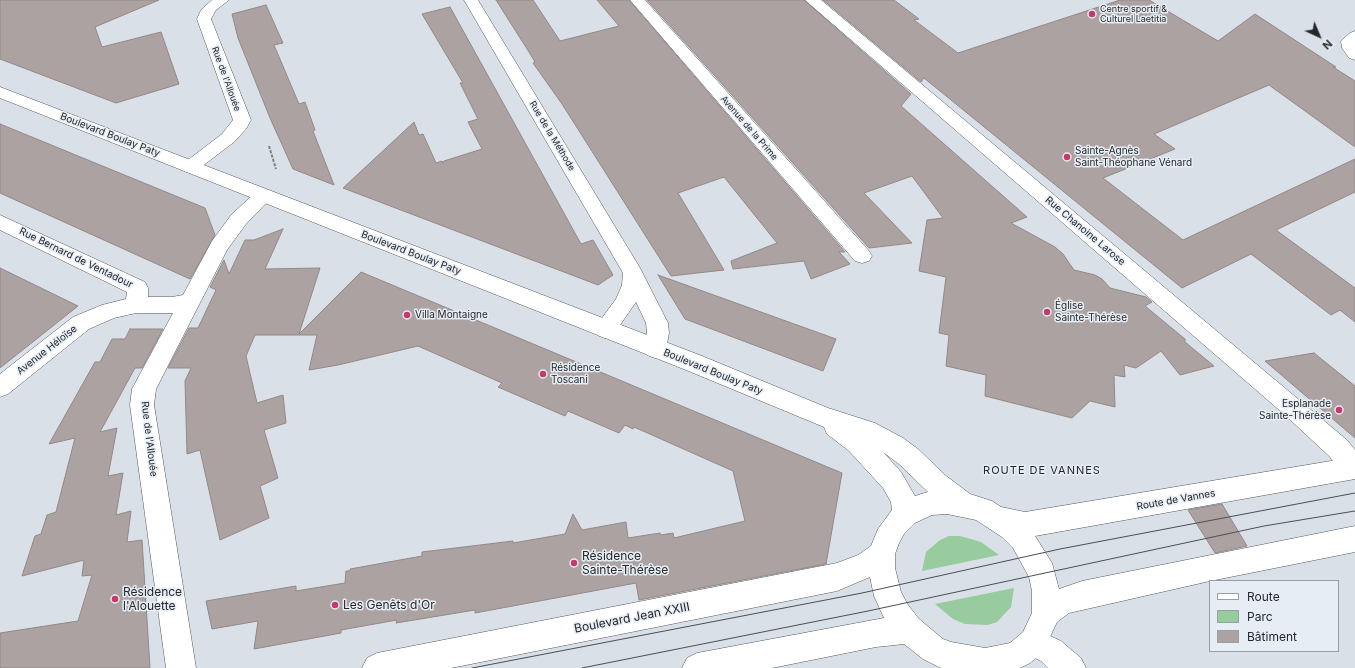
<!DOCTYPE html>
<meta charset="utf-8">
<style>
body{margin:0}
#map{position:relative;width:1355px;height:668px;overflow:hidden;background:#d9e0e7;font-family:Inter,sans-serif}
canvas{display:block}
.legend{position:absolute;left:1209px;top:580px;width:130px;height:72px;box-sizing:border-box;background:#e6edf4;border:1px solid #999ea4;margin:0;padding:5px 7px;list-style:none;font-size:12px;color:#25282b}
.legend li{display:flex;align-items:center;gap:8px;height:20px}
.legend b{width:20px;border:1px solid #999ea4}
.north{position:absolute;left:1299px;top:16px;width:40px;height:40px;-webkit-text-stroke:3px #e6edf4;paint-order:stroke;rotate:136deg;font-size:11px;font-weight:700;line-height:16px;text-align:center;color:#25282b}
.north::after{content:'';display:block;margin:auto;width:14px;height:18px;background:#25282b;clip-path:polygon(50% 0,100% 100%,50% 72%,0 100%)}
</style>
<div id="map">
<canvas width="1355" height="668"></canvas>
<ul class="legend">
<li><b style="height:5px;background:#fff"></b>Route</li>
<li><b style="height:11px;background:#98cb9d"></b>Parc</li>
<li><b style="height:11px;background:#aca2a1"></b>Bâtiment</li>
</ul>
<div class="north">N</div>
</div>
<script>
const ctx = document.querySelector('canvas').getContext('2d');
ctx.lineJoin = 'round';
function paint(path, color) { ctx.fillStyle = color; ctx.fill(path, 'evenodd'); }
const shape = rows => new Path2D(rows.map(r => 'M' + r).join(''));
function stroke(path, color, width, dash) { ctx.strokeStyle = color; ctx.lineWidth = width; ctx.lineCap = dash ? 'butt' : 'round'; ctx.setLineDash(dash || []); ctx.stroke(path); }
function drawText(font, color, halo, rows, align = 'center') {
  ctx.font = font + ' Inter,sans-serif'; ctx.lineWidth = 3; ctx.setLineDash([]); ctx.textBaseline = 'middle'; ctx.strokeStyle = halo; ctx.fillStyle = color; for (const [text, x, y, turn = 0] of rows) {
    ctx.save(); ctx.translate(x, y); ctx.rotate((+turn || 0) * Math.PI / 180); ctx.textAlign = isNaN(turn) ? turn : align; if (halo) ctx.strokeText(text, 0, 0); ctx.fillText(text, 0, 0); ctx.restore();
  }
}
const green = shape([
 [949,536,960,536,981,542,999,555,922,571,926,552,940,540],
 [1014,588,1011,607,997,622,988,625,965,624,953,619,935,604]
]);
const building = shape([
 [0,0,159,0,95,27,102,47,161,32,179,84,116,103,0,59,0,0],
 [496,0,533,0,560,41,619,26,597,0,629,0,845,252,839,252,850,264,811,279,804,261,733,269,731,261,777,243,724,177,678,193,724,270,671,276,562,104,533,63,535,62,529,52,496,0],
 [647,0,804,0,911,94,901,106,1027,217,1011,223,1055,247,1063,254,1074,270,1095,275,1102,279,1110,288,1146,297,1152,302,1145,306,1185,339,1185,342,1214,366,1180,375,1161,351,1136,368,1124,365,1125,377,1114,375,1115,407,1090,401,1072,418,985,396,986,375,946,366,949,335,939,333,946,277,919,271,927,220,943,218,912,176,864,193,912,243,869,248,647,0],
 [823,0,894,0,919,19,914,20,958,53,1120,0,1149,0,1218,41,1255,14,1336,67,1333,67,1355,81,1355,147,1269,85,1154,134,1175,149,1103,178,1183,240,1355,159,1355,192,1276,230,1355,288,1355,322,1340,310,1331,315,1251,254,1182,288,924,78,921,82,823,0],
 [266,5,283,43,274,45,299,104,305,102,315,130,313,131,334,185,293,169,270,118,238,38,232,14,266,5],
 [450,7,581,244,593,240,613,275,598,285,343,188,414,122,419,135,423,134,436,163,442,161,443,163,444,161,482,149,468,122,478,119,460,83,463,83,422,14,450,7],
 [0,124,205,208,215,235,190,279,0,193,0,124],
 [283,229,265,269,320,268,299,334,361,272,842,473,826,564,639,600,636,583,475,613,475,610,396,623,397,620,341,630,341,633,254,649,258,621,212,629,206,601,296,586,296,591,345,583,346,571,350,571,350,569,422,556,422,552,513,541,513,543,565,534,573,514,582,530,626,522,628,538,660,533,661,535,673,533,674,538,745,521,733,471,634,427,633,429,625,425,619,433,568,411,565,416,498,387,502,383,418,346,338,365,309,370,317,335,255,335,246,356,257,403,283,395,286,423,264,430,278,478,260,486,269,518,220,540,200,450,187,454,185,381,191,368,168,368,189,328,198,328,216,290,210,287,224,260,229,274,245,240,254,240,283,229],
 [0,268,78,306,0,368,0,268],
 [658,275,836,339,823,371,685,319,658,275],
 [130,329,163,329,142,368,135,368,100,432,117,428,108,476,123,473,116,515,131,511,127,542,142,540,150,668,0,668,0,633,78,621,92,575,82,576,84,560,22,576,35,536,41,534,47,515,56,512,75,438,49,444,95,362,100,362,112,339,125,339,130,329],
 [1314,353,1355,386,1355,438,1265,361,1314,353],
 [1222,504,1247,546,1215,553,1188,510,1222,504]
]);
const path = shape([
 [269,146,276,169]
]);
const minor = shape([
 [212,0,229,0,216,10,211,19,251,120,246,129,234,142,196,171,190,173,184,171,181,167,184,163,222,134,233,120,197,19,201,10,212,0],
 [464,0,478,0,640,268,668,323,669,333,666,349,663,355,655,358,647,355,644,349,647,333,646,323,636,302,613,335,605,338,597,335,594,329,616,299,622,285,623,273,464,0],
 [630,0,645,0,869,251,872,256,869,261,862,263,855,261,630,0],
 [805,0,821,0,1347,440,1355,450,1355,479,1345,476,1329,456,1285,415,805,0],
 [1355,31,1355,60,1349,58,1342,48,1341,41,1350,33,1355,31],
 [264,190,271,191,273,196,246,224,227,250,156,389,154,405,196,668,166,668,130,405,132,389,173,313,136,313,114,318,89,329,8,394,0,397,0,374,73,317,102,305,126,299,127,292,0,230,0,215,145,282,148,288,148,297,172,297,183,295,212,241,232,214,257,191,264,190],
 [1033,628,1061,641,1081,658,1086,668,1048,668,1041,661,1023,652,1019,642,1023,632,1033,628]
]);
const secondary = shape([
 [0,87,702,356,828,408,875,423,903,438,918,449,945,475,970,494,992,501,1001,507,1025,512,1355,457,1355,479,1035,536,1052,563,1059,589,1082,581,1355,526,1355,552,1210,581,1069,613,1057,622,1043,652,1030,663,1020,668,941,668,923,659,904,644,876,647,772,668,682,668,687,658,697,653,884,618,874,596,870,577,837,591,451,668,362,668,367,658,377,653,837,563,858,555,871,546,878,529,892,510,891,502,883,488,849,451,827,434,824,427,686,370,0,98,0,87],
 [883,452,900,465,928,492,915,496,901,472,883,452],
 [947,514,976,520,1002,537,1013,548,1029,577,1032,591,1032,613,1023,632,1010,643,985,648,951,642,943,639,919,619,908,605,901,592,895,568,895,554,899,543,904,534,915,523,932,515,947,514]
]);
const tram = shape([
 [472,668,862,593,1060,549,1355,493],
 [582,668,868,611,1264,526,1355,511]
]);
const markers = [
 [1092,14,4,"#c5396b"],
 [1067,157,4,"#c5396b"],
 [1047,312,4,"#c5396b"],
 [407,315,4,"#c5396b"],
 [543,374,4,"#c5396b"],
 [1339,410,4,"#c5396b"],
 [574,563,4,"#c5396b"],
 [115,599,4,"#c5396b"],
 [335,605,4,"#c5396b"]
];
const farPoinames = [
 ["Centre sportif &",1100,9],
 ["Culturel Laetitia",1100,19]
];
const farStreetnames = [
 ["Rue de l'Allouée",226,79,70],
 ["Avenue de la Prime",749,128,49],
 ["Rue de la Méthode",552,136,59]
];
const streetNames = [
 ["Boulevard Boulay Paty",110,135,21],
 ["Rue Chanoine Larose",1085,231,40],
 ["Boulevard Boulay Paty",411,253,21],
 ["Rue Bernard de Ventadour",76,258,26],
 ["Avenue Héloïse",47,350,-38],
 ["Boulevard Boulay Paty",713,372,22],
 ["Rue de l'Allouée",149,439,83],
 ["Route de Vannes",1176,500,-10]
];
const poiNames = [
 ["Sainte-Agnès",1075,151],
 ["Saint-Théophane Vénard",1075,163],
 ["Église",1055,306],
 ["Sainte-Thérèse",1055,318],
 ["Villa Montaigne",415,315],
 ["Résidence",551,368],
 ["Toscani",551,380],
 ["Esplanade",1331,404,"right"],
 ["Sainte-Thérèse",1331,416,"right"]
];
const neighbourhoodNames = [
 ["ROUTE DE VANNES",1042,471]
];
const nearPoinames = [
 ["Résidence",582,556],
 ["Sainte-Thérèse",582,570],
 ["Résidence",123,592],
 ["l'Alouette",123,606],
 ["Les Genêts d'Or",343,605]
];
const nearStreetnames = [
 ["Boulevard Jean XXIII",632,618,-11]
];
paint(green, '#98cb9d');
paint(building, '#aca2a1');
stroke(building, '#928887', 1);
stroke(minor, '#53595f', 1);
stroke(secondary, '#53595f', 1);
stroke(path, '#7a7f84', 2, [3, 1.5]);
paint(minor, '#fff');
paint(secondary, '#fff');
stroke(tram, '#4c4f53', 1);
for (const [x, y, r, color] of markers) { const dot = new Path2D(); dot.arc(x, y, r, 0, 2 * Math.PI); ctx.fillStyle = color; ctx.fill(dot); stroke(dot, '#e6edf4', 1.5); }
drawText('9px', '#25282b', '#e6edf4', farPoinames, 'left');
drawText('9px', '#25282b', '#e6edf4', farStreetnames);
drawText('10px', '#25282b', '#e6edf4', streetNames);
drawText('10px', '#25282b', '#e6edf4', poiNames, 'left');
ctx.letterSpacing = '1px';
drawText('11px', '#25282b', '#e6edf4', neighbourhoodNames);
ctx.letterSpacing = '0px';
drawText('12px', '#25282b', '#e6edf4', nearPoinames, 'left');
drawText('12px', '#25282b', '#e6edf4', nearStreetnames);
</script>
